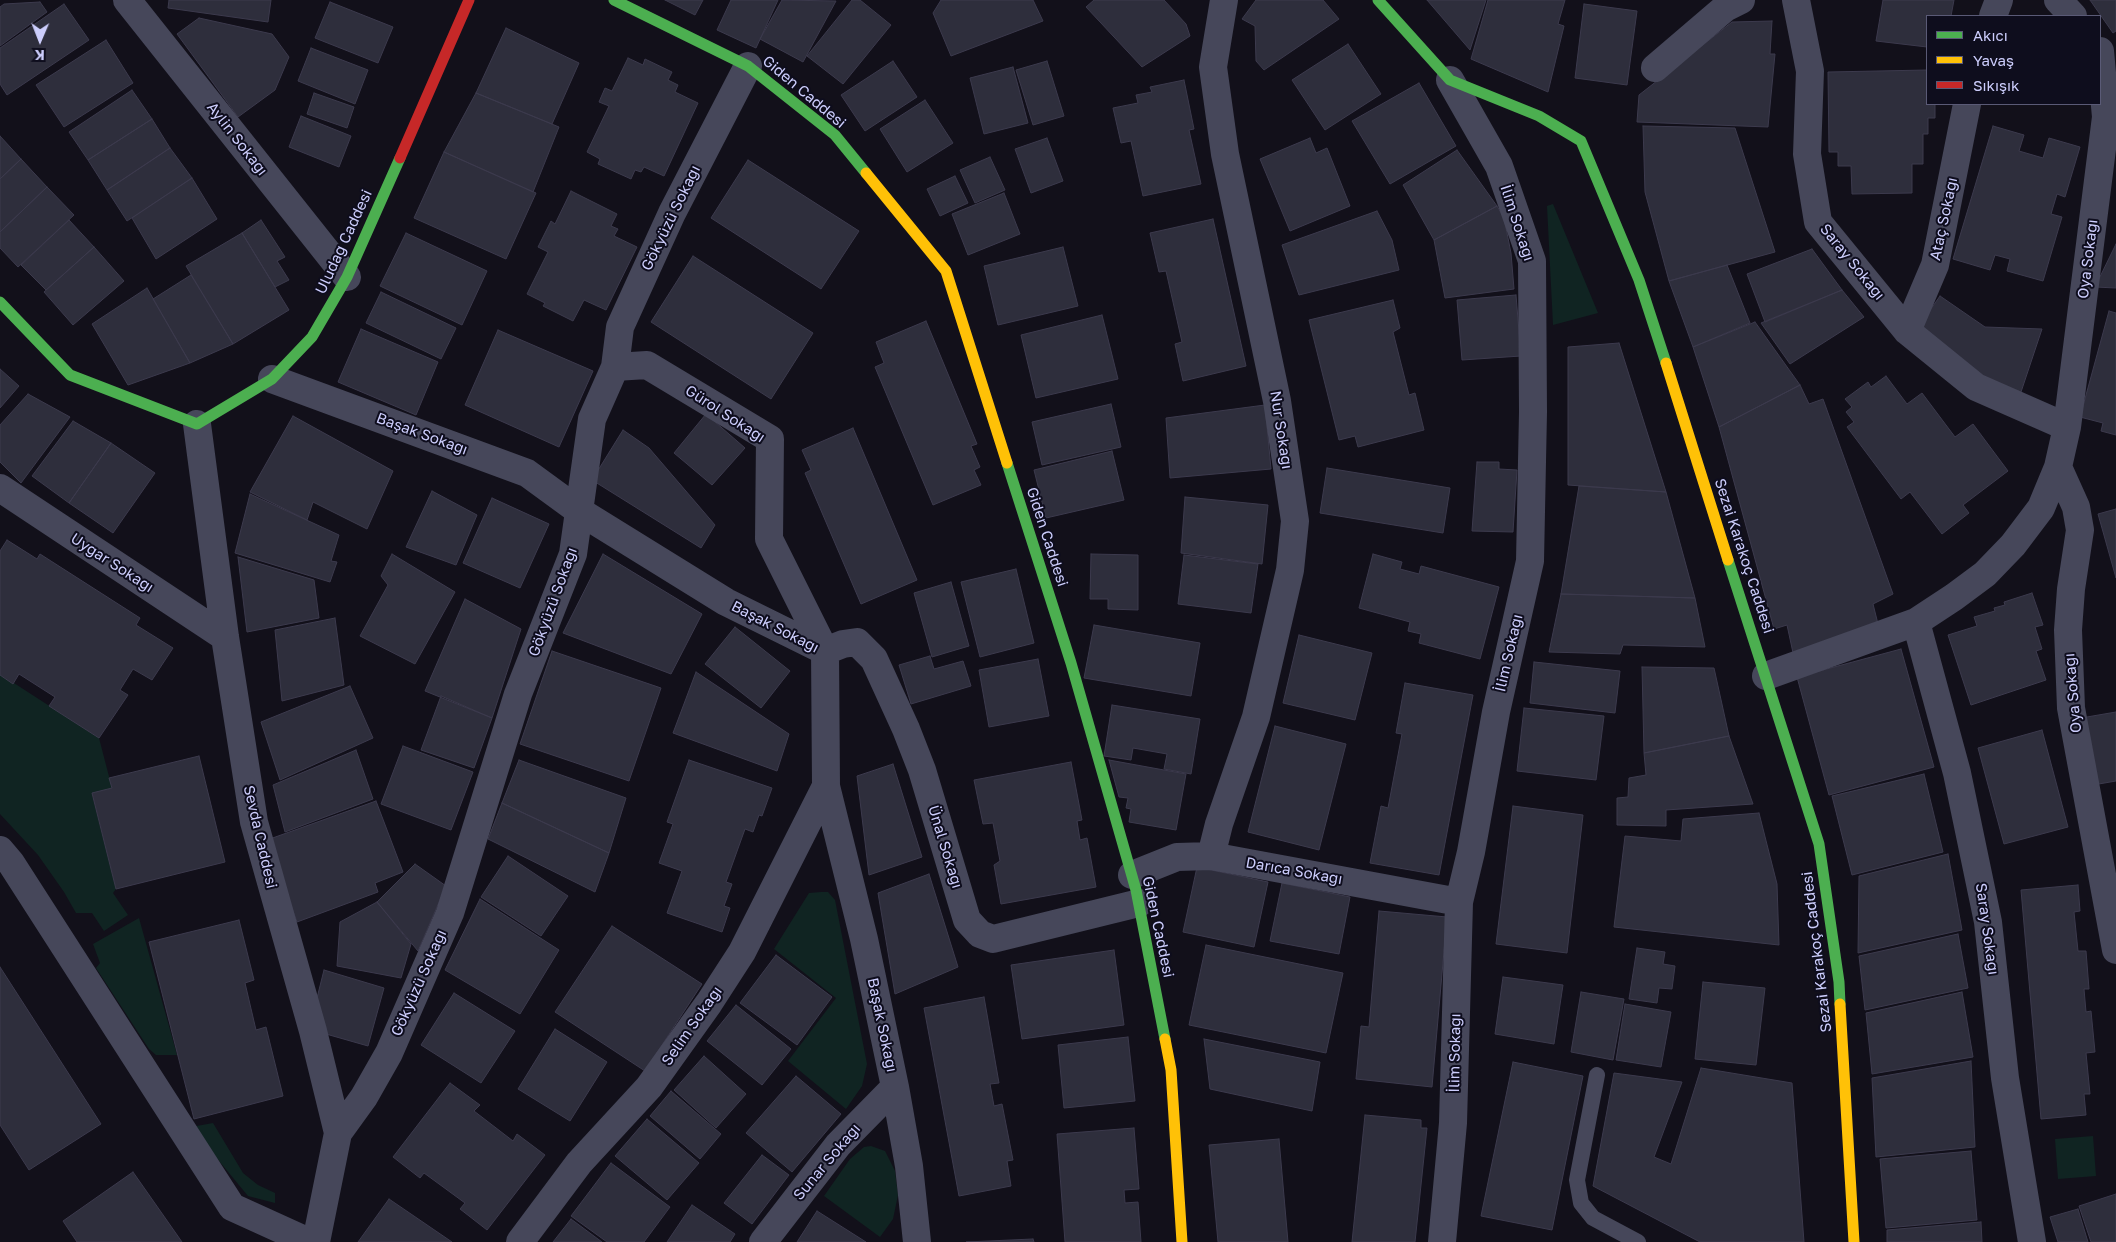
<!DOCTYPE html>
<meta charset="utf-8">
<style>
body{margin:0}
#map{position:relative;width:2116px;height:1242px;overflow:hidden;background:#12101a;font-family:"Golos Text",sans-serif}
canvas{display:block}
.legend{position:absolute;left:1926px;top:15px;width:175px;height:90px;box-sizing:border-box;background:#0e0d1d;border:1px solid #5a5a76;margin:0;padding:6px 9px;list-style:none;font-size:15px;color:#cccdfc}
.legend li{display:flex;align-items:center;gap:10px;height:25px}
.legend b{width:25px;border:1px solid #5a5a76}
.north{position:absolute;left:15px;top:15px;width:50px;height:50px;-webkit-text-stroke:4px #0e0d1d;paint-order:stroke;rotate:181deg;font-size:14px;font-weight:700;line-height:20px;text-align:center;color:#cccdfc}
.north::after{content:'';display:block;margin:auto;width:18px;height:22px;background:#cccdfc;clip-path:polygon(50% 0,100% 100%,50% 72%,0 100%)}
</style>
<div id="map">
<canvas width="2116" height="1242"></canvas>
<ul class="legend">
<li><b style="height:6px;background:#4caf50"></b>Akıcı</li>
<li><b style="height:6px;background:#ffc107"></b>Yavaş</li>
<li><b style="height:6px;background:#c62828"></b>Sıkışık</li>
</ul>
<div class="north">K</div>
</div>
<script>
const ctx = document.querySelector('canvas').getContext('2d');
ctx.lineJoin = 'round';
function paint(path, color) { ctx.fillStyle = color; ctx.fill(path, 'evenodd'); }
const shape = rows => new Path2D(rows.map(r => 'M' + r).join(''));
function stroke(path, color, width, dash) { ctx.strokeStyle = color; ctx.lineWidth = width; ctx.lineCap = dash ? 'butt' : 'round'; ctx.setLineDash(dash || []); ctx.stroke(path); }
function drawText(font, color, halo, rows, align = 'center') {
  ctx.font = font + ' "Golos Text",sans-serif'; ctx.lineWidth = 4; ctx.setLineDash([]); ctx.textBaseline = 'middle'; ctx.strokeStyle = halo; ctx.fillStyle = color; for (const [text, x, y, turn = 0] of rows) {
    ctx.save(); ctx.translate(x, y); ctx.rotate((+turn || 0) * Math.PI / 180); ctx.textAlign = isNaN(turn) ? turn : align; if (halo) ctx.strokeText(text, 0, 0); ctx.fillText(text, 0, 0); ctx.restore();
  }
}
const green = shape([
 [1553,204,1598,313,1553,325,1547,206],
 [0,674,99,738,112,788,92,794,116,889,113,893,128,915,104,931,92,913,76,913,64,892,38,855,0,814],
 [821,892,828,892,835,900,867,1064,862,1086,846,1109,788,1061,836,998,774,949,809,893],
 [139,918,177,1055,156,1055,149,1049,96,968,100,963,93,944],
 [213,1123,243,1173,258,1185,275,1193,275,1203,248,1196,191,1127],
 [2093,1136,2096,1176,2058,1179,2055,1139],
 [871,1146,885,1151,895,1171,898,1195,893,1219,880,1237,824,1196,850,1159,864,1147]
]);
const building = shape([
 [169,0,271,0,268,22,168,8,169,0],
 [665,0,703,0,695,15,665,0],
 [731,0,778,0,756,48,717,30,731,0],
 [782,0,836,1,803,62,760,39,782,0],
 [852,0,860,0,891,25,843,84,807,56,852,0],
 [941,0,1033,0,1043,21,951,56,933,13,941,0],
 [1094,0,1164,0,1186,24,1190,36,1142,67,1086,7,1094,0],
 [1256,0,1323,0,1339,19,1264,70,1256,61,1255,26,1242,19,1256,0],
 [1427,0,1486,0,1470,50,1427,0],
 [1488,0,1565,0,1558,24,1564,26,1548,92,1471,59,1488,0],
 [1883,0,1954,0,1951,16,1927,16,1927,47,1876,41,1883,0],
 [2090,0,2116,0,2116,31,2113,33,2090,0],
 [40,2,47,12,0,46,0,7,4,4,40,2],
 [330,2,393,27,378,63,315,38,330,2],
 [64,4,89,40,7,95,0,84,0,48,64,4],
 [1584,4,1637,11,1627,85,1575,78,1584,4],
 [199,18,272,34,289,57,275,90,238,117,177,34,199,18],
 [1772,21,1770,54,1775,54,1768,127,1637,122,1639,95,1732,22,1772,21],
 [506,28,579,63,552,124,476,93,506,28],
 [106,40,133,83,64,127,36,85,106,40],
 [1348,44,1381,94,1325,130,1292,80,1348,44],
 [311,48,368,70,355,104,298,81,311,48],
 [628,58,643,65,645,59,672,72,668,80,678,85,675,92,698,103,664,176,644,167,641,172,635,170,631,179,598,164,600,159,587,152,609,106,599,102,605,88,612,91,628,58],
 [893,61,917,97,865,131,841,95,893,61],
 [1047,61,1064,116,1033,125,1016,70,1047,61],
 [1013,67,1028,123,984,134,970,78,1013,67],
 [1927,70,1927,104,1935,104,1935,118,1928,118,1928,134,1923,134,1923,164,1912,164,1912,193,1852,194,1851,166,1838,166,1838,152,1829,152,1828,72,1927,70],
 [1184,80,1194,129,1189,130,1201,184,1143,196,1131,141,1121,143,1113,108,1138,103,1136,95,1152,92,1150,87,1184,80],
 [1419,83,1456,146,1390,184,1352,121,1419,83],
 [132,90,152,119,88,160,69,132,132,90],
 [314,93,354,107,347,128,307,114,314,93],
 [476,93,559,127,533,192,444,152,476,93],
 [925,100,953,143,907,172,880,129,925,100],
 [301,116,351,136,339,167,289,147,301,116],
 [152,119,170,148,107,190,88,160,152,119],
 [1643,126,1735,128,1775,252,1669,281,1645,192,1643,126],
 [1993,126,2024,135,2019,151,2043,158,2049,138,2080,147,2065,197,2057,194,2051,214,2062,217,2043,281,2007,271,2010,259,1995,255,1990,270,1953,259,1993,126],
 [0,136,21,159,0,179,0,136],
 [1047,138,1063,181,1031,193,1015,149,1047,138],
 [1310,138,1316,153,1327,148,1350,206,1290,231,1260,159,1310,138],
 [170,148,192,178,127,221,107,190,170,148],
 [1457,150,1497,206,1434,240,1403,185,1457,150],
 [444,152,536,193,506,259,414,218,444,152],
 [990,157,1005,190,975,203,960,170,990,157],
 [21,159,47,187,0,232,0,179,21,159],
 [748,160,859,231,821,289,711,218,748,160],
 [955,176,968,203,940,216,927,189,955,176],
 [192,178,217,219,156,259,132,218,192,178],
 [47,187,74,215,18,267,0,248,0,232,47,187],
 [571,191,617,214,611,226,618,229,614,236,637,247,606,310,584,300,573,321,543,306,545,303,527,294,548,252,538,247,551,221,555,224,571,191],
 [1004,193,1020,234,968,255,952,214,1004,193],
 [1497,206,1504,218,1511,253,1514,289,1445,298,1434,240,1497,206],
 [1377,211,1392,240,1399,270,1299,295,1282,245,1377,211],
 [1213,219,1246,366,1183,381,1175,344,1182,342,1166,271,1159,272,1150,233,1213,219],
 [69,220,94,247,46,290,21,265,69,220],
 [261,220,285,257,277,261,289,280,275,287,242,233,261,220],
 [242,233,289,310,233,344,186,266,242,233],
 [406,233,487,271,462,325,380,286,406,233],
 [2116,244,2116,288,2095,287,2116,244],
 [94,247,124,281,73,325,44,292,94,247],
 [1063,247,1078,306,998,325,984,266,1063,247],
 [1812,249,1842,290,1765,322,1747,274,1812,249],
 [693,256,813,333,771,399,651,322,693,256],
 [1727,265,1750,323,1693,347,1669,281,1727,265],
 [191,275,233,344,190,363,153,299,191,275],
 [147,288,190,363,128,385,92,324,147,288],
 [1842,290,1864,317,1790,364,1761,323,1842,290],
 [381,292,456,328,441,359,366,323,381,292],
 [1516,295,1521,356,1462,360,1457,300,1516,295],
 [1940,296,1985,327,2042,329,2021,392,1976,376,1914,333,1940,296],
 [1393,300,1400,328,1393,332,1409,395,1415,393,1424,430,1358,447,1355,436,1339,440,1309,320,1393,300],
 [2109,311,2116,313,2116,435,2101,431,2103,423,2080,417,2109,311],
 [1102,315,1118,379,1036,398,1021,335,1102,315],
 [926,321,977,444,971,446,980,467,974,470,981,485,933,505,875,367,884,363,876,342,926,321],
 [1755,322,1800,385,1719,427,1693,347,1755,322],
 [361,329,438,362,416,415,338,382,361,329],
 [498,330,593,371,559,447,465,405,498,330],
 [1619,343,1666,492,1568,485,1568,347,1619,343],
 [0,369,19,386,0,408,0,369],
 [1886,376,1907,404,1922,393,1955,437,1973,424,2008,471,1963,505,1969,513,1942,534,1910,492,1901,499,1847,427,1854,422,1846,412,1852,407,1845,399,1868,382,1871,387,1886,376],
 [1800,385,1809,404,1823,399,1893,594,1873,604,1879,628,1795,662,1787,625,1774,629,1719,427,1800,385],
 [28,394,70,417,21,483,0,462,0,425,28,394],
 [1111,404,1121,447,1042,465,1032,422,1111,404],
 [1265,405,1271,469,1170,478,1166,418,1265,405],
 [706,414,745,448,712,485,674,453,706,414],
 [293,416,393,471,367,529,313,502,307,520,250,492,293,416],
 [73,421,111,443,69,503,32,476,73,421],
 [853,428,917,580,861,604,805,473,811,470,802,450,853,428],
 [623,430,649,448,715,525,701,548,592,480,623,430],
 [111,443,155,473,113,533,69,503,111,443],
 [1112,451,1124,500,1046,518,1034,470,1112,451],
 [1477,462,1499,462,1499,469,1517,470,1513,532,1472,531,1477,462],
 [1327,468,1450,488,1443,533,1320,513,1327,468],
 [1579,486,1666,492,1695,598,1561,594,1579,486],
 [432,491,477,515,456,565,406,547,432,491],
 [250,494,339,535,331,561,337,562,330,582,235,553,250,494],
 [1185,497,1268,505,1262,564,1181,553,1185,497],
 [492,498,549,524,520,588,463,563,492,498],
 [2116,509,2116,578,2098,514,2116,509],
 [7,540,37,559,40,554,140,618,136,625,173,648,152,680,133,669,120,690,128,695,99,738,49,706,55,697,19,674,13,684,0,675,0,551,7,540],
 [392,554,455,592,415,664,360,636,388,585,381,576,392,554],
 [603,554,702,614,671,674,563,633,603,554],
 [1091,554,1138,555,1138,610,1108,609,1108,599,1090,599,1091,554],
 [1373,554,1402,562,1400,569,1419,574,1421,566,1499,587,1480,659,1419,643,1421,634,1408,631,1410,622,1359,608,1373,554],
 [1184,555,1258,564,1251,613,1178,604,1184,555],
 [238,557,314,580,319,618,247,632,238,557],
 [1016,569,1034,643,980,657,961,582,1016,569],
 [951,582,969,646,932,657,914,593,951,582],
 [2032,593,2043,625,2035,627,2042,649,2036,651,2046,680,1971,705,1948,635,1977,626,1974,617,1995,611,1994,608,2005,605,2004,602,2032,593],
 [1561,594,1695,598,1705,647,1623,645,1620,654,1549,652,1561,594],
 [465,599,521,629,492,718,425,691,465,599],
 [335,618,344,685,282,701,275,630,335,618],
 [1094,625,1200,643,1191,696,1084,678,1094,625],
 [735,627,790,671,761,708,705,664,735,627],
 [1299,635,1372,653,1355,720,1283,703,1299,635],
 [1901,649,1934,767,1829,795,1797,677,1901,649],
 [552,651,661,688,629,781,520,744,552,651],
 [930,656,934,669,963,661,971,686,911,704,899,665,930,656],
 [1038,659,1049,716,989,727,979,670,1038,659],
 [1534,662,1620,671,1615,713,1530,703,1534,662],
 [1642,667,1714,668,1729,736,1644,753,1642,667],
 [696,672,789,734,777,771,673,733,696,672],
 [1405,683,1473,695,1439,875,1370,863,1381,806,1388,808,1402,734,1396,733,1405,683],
 [350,686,373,738,280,780,261,722,350,686],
 [441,696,492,718,474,768,421,750,441,696],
 [1112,705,1200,719,1191,774,1164,769,1167,754,1133,748,1131,760,1104,756,1112,705],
 [1524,708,1604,716,1596,780,1517,771,1524,708],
 [2116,712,2116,781,2093,785,2081,718,2116,712],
 [1275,726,1346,744,1319,850,1248,832,1275,726],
 [2042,730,2068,827,2004,844,1978,748,2042,730],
 [1729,736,1753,804,1666,810,1666,826,1617,825,1617,798,1628,797,1629,778,1646,775,1644,753,1729,736],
 [403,746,473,772,451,830,381,804,403,746],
 [356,750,373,799,285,832,273,785,356,750],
 [199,756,225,862,116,889,92,793,112,788,109,778,199,756],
 [519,760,626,798,609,853,502,803,519,760],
 [689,760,772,788,762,816,759,815,753,832,745,829,726,882,732,884,724,906,730,908,722,932,667,913,682,871,659,863,673,824,667,822,689,760],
 [1109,760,1186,774,1176,830,1129,822,1131,809,1126,808,1128,798,1119,797,1109,760],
 [1071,762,1082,820,1077,821,1080,840,1087,838,1096,887,1001,904,994,865,1000,861,993,823,983,824,974,780,1071,762],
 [893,764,922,857,869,875,857,776,893,764],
 [1924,774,1943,852,1852,875,1832,796,1924,774],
 [376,801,403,872,375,883,378,892,297,922,267,840,376,801],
 [502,803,609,853,595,892,488,839,502,803],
 [1513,806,1583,815,1567,953,1496,944,1513,806],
 [1759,813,1777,884,1779,945,1614,927,1625,836,1681,841,1683,819,1759,813],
 [1948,854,1962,930,1858,953,1859,876,1948,854],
 [508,856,568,896,541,936,481,897,508,856],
 [415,864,446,886,418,951,377,902,415,864],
 [1197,867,1268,882,1254,947,1183,932,1197,867],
 [929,874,958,967,895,994,878,893,929,874],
 [1282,883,1350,897,1339,954,1270,941,1282,883],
 [2078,885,2080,911,2074,912,2078,951,2086,951,2089,989,2084,989,2086,1012,2091,1011,2095,1052,2086,1053,2090,1094,2084,1094,2086,1115,2041,1119,2021,890,2078,885],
 [480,899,559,950,520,1014,445,970,480,899],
 [377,902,411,944,401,978,337,966,340,922,377,902],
 [1379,911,1447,917,1432,1087,1356,1079,1361,1026,1369,1027,1379,911],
 [239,920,254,980,245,983,256,1030,266,1027,283,1096,194,1119,149,942,239,920],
 [612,926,702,984,645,1071,555,1012,612,926],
 [1958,934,1968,988,1865,1010,1859,956,1958,934],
 [1206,945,1343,973,1326,1053,1189,1025,1206,945],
 [1637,948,1665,952,1663,964,1675,966,1672,989,1659,988,1657,1003,1629,999,1637,948],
 [1114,950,1124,1025,1022,1039,1011,965,1114,950],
 [776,955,832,997,797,1045,740,1003,776,955],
 [0,967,101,1124,29,1170,0,1125,0,967],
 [324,970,384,988,368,1046,326,1034,317,998,324,970],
 [1503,977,1563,985,1554,1044,1495,1034,1503,977],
 [1703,982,1765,988,1756,1065,1695,1059,1703,982],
 [1581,992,1624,999,1613,1060,1571,1052,1581,992],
 [1962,992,1973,1057,1872,1074,1866,1013,1962,992],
 [454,993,515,1031,481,1083,421,1045,454,993],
 [984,997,999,1083,990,1084,994,1106,1002,1104,1013,1160,1007,1161,1011,1186,959,1196,924,1008,984,997],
 [1625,1004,1671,1012,1661,1067,1616,1060,1625,1004],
 [736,1005,791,1049,762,1085,707,1041,736,1005],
 [555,1029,607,1062,570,1121,518,1089,555,1029],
 [1128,1037,1135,1101,1064,1108,1058,1045,1128,1037],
 [1204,1039,1320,1062,1312,1111,1210,1089,1204,1039],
 [704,1056,746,1094,716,1128,674,1090,704,1056],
 [1971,1061,1975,1147,1876,1157,1872,1078,1971,1061],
 [1513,1062,1583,1076,1552,1230,1481,1216,1513,1062],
 [1701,1068,1792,1083,1804,1242,1700,1242,1593,1186,1614,1073,1682,1082,1654,1157,1671,1164,1701,1068],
 [796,1076,841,1114,792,1172,746,1133,796,1076],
 [450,1083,480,1105,474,1111,513,1141,517,1134,545,1155,487,1230,460,1209,465,1203,424,1173,420,1178,393,1157,450,1083],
 [671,1091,721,1134,700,1159,650,1116,671,1091],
 [1365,1115,1421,1120,1421,1128,1427,1128,1415,1242,1352,1242,1365,1115],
 [647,1119,699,1163,667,1200,615,1156,647,1119],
 [1134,1128,1139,1189,1124,1190,1125,1203,1138,1202,1141,1242,1065,1242,1057,1134,1134,1128],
 [1279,1139,1288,1242,1218,1242,1209,1145,1279,1139],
 [1971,1151,1977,1220,1886,1228,1880,1159,1971,1151],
 [762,1155,789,1175,752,1224,724,1203,762,1155],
 [611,1163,670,1207,644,1242,607,1242,571,1216,611,1163],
 [133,1172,182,1242,77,1242,63,1221,133,1172],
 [2116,1194,2116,1242,2091,1242,2079,1206,2116,1194],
 [389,1199,452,1242,358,1242,389,1199],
 [692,1205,735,1234,730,1242,667,1242,692,1205],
 [2078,1209,2088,1242,2058,1242,2050,1217,2078,1209],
 [817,1211,866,1242,797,1242,817,1211],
 [571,1219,602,1242,553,1242,571,1219],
 [1981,1222,1982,1242,1887,1242,1887,1230,1981,1222],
 [1033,1239,1034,1242,966,1242,1033,1239]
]);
const lane = shape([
 [1597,1075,1577,1180,1581,1203,1593,1218,1638,1242]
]);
const street = shape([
 [127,0,347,277],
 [1796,0,1810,71,1807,154,1818,222,1907,331,1976,387,2067,427],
 [2058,0,2073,16],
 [1993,16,1999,0],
 [1655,68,1725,8,1741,0],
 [1907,331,1935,265,1967,104],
 [615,367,647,365,770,439,769,539,825,651,843,644,857,642,874,659,906,729,922,770,967,920,980,934,993,939,1139,903],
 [272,379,527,473,579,511,726,602,825,651,826,786,864,939,895,1087,909,1166,917,1242],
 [197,424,225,637,254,822,313,1031,338,1133,316,1242],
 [2058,467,2076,507,2080,530,2071,589,2068,630,2071,708,2116,950],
 [0,488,225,637],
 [1916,622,1957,773,1988,922,2005,1078,2032,1242],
 [1766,676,1916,622,1954,597,1985,574,2013,545,2041,508,2058,467,2067,427,2106,117,2100,51],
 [0,850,11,863,232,1207,309,1242],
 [1211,856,1219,824,1256,717,1290,570,1295,521,1277,401,1225,154,1213,67,1224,0],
 [1132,875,1177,857,1211,856,1459,902],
 [338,1133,364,1097,389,1053,450,913,518,694,573,554,592,419,615,367,620,327,672,213,748,66],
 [520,1242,579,1163,649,1087,709,1003,742,952,826,786],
 [763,1242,838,1145,895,1087],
 [1442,1242,1453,1123,1459,902,1471,852,1496,712,1530,561,1533,412,1532,261,1499,166,1450,80]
]);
const fast = shape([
 [614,0,748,66,835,135,866,173],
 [1378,0,1450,80,1539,116,1581,141,1639,280,1666,363],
 [0,302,70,375,197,424,272,379,312,337,347,277,400,158],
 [1007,463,1071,663,1136,890,1165,1039],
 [1728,560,1819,844,1839,982,1840,1004]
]);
const slow = shape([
 [866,173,946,271,1007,463],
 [1666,363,1728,560],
 [1840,1004,1854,1242],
 [1165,1039,1171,1070,1182,1242]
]);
const jam = shape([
 [400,158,469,0]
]);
const streetNames = [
 ["Giden Caddesi",804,92,40],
 ["Aylin Sokağı",237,139,52],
 ["Gökyüzü Sokağı",671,218,-64],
 ["Ataç Sokağı",1944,219,-78],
 ["İlim Sokağı",1517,223,72],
 ["Uludağ Caddesi",344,242,-65],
 ["Oya Sokağı",2088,259,-83],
 ["Saray Sokağı",1852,262,51],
 ["Gürol Sokağı",725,414,33],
 ["Nur Sokağı",1281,430,81],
 ["Başak Sokağı",422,434,20],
 ["Giden Caddesi",1047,537,72],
 ["Sezai Karakoç Caddesi",1744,556,72],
 ["Uygar Sokağı",112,563,33],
 ["Gökyüzü Sokağı",553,602,-70],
 ["Başak Sokağı",775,627,27],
 ["İlim Sokağı",1509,653,-77],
 ["Oya Sokağı",2073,693,-95],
 ["Sevda Caddesi",260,837,77],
 ["Ünal Sokağı",945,847,73],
 ["Darıca Sokağı",1294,871,10],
 ["Giden Caddesi",1158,927,78],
 ["Saray Sokağı",1987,929,82],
 ["Sezai Karakoç Caddesi",1817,952,-97],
 ["Gökyüzü Sokağı",419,983,-66],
 ["Başak Sokağı",882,1025,78],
 ["Selim Sokağı",692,1026,-55],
 ["İlim Sokağı",1455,1053,-89],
 ["Sunar Sokağı",827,1162,-50]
];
paint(green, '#102422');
paint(building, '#2e2e3c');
stroke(building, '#3c3a4d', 1);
stroke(lane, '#46475a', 16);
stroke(street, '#46475a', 28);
stroke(fast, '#4caf50', 11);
stroke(slow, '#ffc107', 11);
stroke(jam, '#c62828', 11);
drawText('15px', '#cccdfc', '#0e0d1d', streetNames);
</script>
